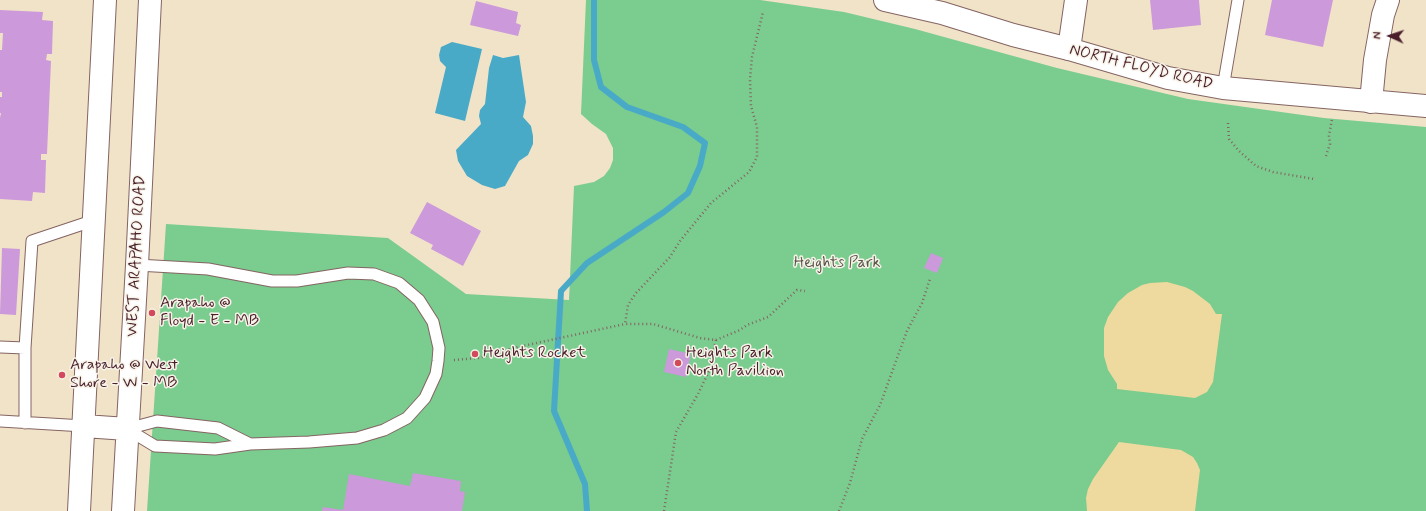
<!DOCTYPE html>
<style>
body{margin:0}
#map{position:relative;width:1426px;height:511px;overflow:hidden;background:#f1e3c8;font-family:Mynerve,sans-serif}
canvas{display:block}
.north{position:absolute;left:1370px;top:16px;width:40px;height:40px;-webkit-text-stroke:3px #f7f3e8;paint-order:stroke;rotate:273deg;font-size:11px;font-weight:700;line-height:16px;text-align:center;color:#4a1f2b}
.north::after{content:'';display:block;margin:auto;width:14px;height:18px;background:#4a1f2b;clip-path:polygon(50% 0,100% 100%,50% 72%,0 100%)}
</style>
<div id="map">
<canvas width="1426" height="511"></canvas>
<div class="north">N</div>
</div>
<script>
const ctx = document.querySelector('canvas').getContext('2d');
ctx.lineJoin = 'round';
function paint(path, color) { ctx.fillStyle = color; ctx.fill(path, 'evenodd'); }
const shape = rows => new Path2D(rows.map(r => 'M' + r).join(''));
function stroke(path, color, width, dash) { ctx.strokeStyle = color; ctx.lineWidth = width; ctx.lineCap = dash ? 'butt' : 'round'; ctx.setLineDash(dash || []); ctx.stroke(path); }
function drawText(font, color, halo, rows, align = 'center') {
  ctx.font = font + ' Mynerve,sans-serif'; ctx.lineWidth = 3; ctx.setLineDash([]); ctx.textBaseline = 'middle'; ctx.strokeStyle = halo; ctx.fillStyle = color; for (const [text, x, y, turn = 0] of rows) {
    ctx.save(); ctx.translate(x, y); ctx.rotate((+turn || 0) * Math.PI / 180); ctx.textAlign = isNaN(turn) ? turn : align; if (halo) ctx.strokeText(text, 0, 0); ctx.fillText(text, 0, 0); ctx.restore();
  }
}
const green = shape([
 [586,0,760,0,844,12,915,29,1057,68,1188,99,1324,118,1426,127,1426,511,147,511,166,224,388,238,466,294,569,300,574,186,594,182,604,176,610,168,613,160,613,148,606,134,592,124,581,114]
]);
const sand = shape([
 [1167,282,1185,287,1193,291,1210,304,1216,314,1222,314,1213,382,1207,392,1195,398,1117,389,1117,384,1108,370,1104,356,1104,328,1108,317,1118,302,1128,293,1142,285,1150,283],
 [1119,442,1181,450,1193,457,1197,463,1200,470,1195,511,1087,511,1086,498,1088,489,1093,479]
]);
const water = shape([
 [452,42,482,49,465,121,435,113,446,67,440,61,439,55,441,47],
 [493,55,503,58,519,55,526,102,523,117,531,126,533,136,533,144,528,155,519,161,505,186,495,189,482,185,467,176,458,161,456,150,481,124,479,116,480,110,485,104,489,68]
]);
const stream = shape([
 [587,511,585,484,554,411,561,291,587,263,664,212,688,193,700,166,705,143,683,127,627,107,601,87,594,60,594,0]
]);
const building = shape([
 [1150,0,1199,0,1201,25,1153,30],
 [1272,0,1333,0,1323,47,1265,35],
 [476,1,518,12,516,23,521,25,518,36,470,25],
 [0,10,43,12,42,20,53,21,52,54,47,54,46,60,51,61,47,154,41,154,41,160,46,160,45,193,33,192,32,201,0,199,0,118,1,113,0,113,0,97,2,97,2,92,0,92,0,50,2,50,3,33,0,33],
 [427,202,481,231,463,266,431,249,433,245,410,233],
 [2,248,20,249,16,315,0,314],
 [931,253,943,258,937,273,924,268],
 [669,349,691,354,686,377,664,372],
 [413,473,461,481,460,491,465,492,462,511,322,511,323,507,343,510,349,474,410,486]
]);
const path = shape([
 [1228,123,1229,139,1239,151,1256,166,1273,172,1314,179],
 [1326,156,1330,144,1329,136,1332,119],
 [716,340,740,330,747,325,768,317,797,290,805,291],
 [454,360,478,358,518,347,625,324],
 [664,511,676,432,698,394,709,371,716,340,700,338,653,324,625,324,628,305,636,293,670,257,680,241,711,203,749,172,757,157,757,127,751,106,750,79,752,57,763,12],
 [839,511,850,483,862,439,880,405,907,331,922,303,930,279]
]);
const service = shape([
 [1223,88,1238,0],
 [137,265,208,269,272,281,297,281,348,273,374,274,399,283,419,300,433,322,439,348,438,361,436,374,425,398,407,418,384,430,357,438,309,442,250,444],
 [0,347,25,348,32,241,95,220],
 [25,348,25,423],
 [0,421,84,426],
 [157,421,218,428,250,444,215,449,155,446,127,429,157,421]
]);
const minor = shape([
 [1069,49,1076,0],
 [1371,102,1375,60,1383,15,1388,0]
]);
const tertiary = shape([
 [885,0,942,13,1013,35,1069,49,1168,78,1223,88,1426,106]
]);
const secondary = shape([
 [84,426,127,429],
 [79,511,105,0],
 [123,511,137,265,150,0]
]);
const markers = [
 [152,313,4,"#d1495b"],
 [475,354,4,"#d1495b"],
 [678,363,4,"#d1495b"],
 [62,375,4,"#d1495b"]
];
const streetNames = [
 ["NORTH FLOYD ROAD",1141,68,14],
 ["WEST ARAPAHO ROAD",137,256,-87]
];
const parkNames = [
 ["Heights Park",837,264]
];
const poiNames = [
 ["Arapaho @",160,304],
 ["Floyd - E - MB",160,322],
 ["Heights Rocket",483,354],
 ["Heights Park",686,354],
 ["North Paviliion",686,372],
 ["Arapaho @ West",70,366],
 ["Shore - W - MB",70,384]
];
paint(green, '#7acc8f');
paint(sand, '#eeda9e');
paint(water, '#49aac8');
stroke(stream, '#49aac8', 6);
paint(building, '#cc99da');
stroke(service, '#846462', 13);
stroke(minor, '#846462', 24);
stroke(tertiary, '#846462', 24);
stroke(secondary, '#846462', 24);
stroke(path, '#846462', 2.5, [1, 3]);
stroke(service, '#fff', 11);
stroke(minor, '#fff', 22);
stroke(tertiary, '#fff', 22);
stroke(secondary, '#fff', 22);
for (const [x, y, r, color] of markers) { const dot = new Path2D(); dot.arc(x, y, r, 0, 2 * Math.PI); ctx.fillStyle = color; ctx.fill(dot); stroke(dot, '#f7f3e8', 1.5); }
drawText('16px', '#4a1f2b', '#f7f3e8', streetNames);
drawText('16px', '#585349', '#f7f3e8', parkNames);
drawText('16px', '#4a1f2b', '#f7f3e8', poiNames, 'left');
</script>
